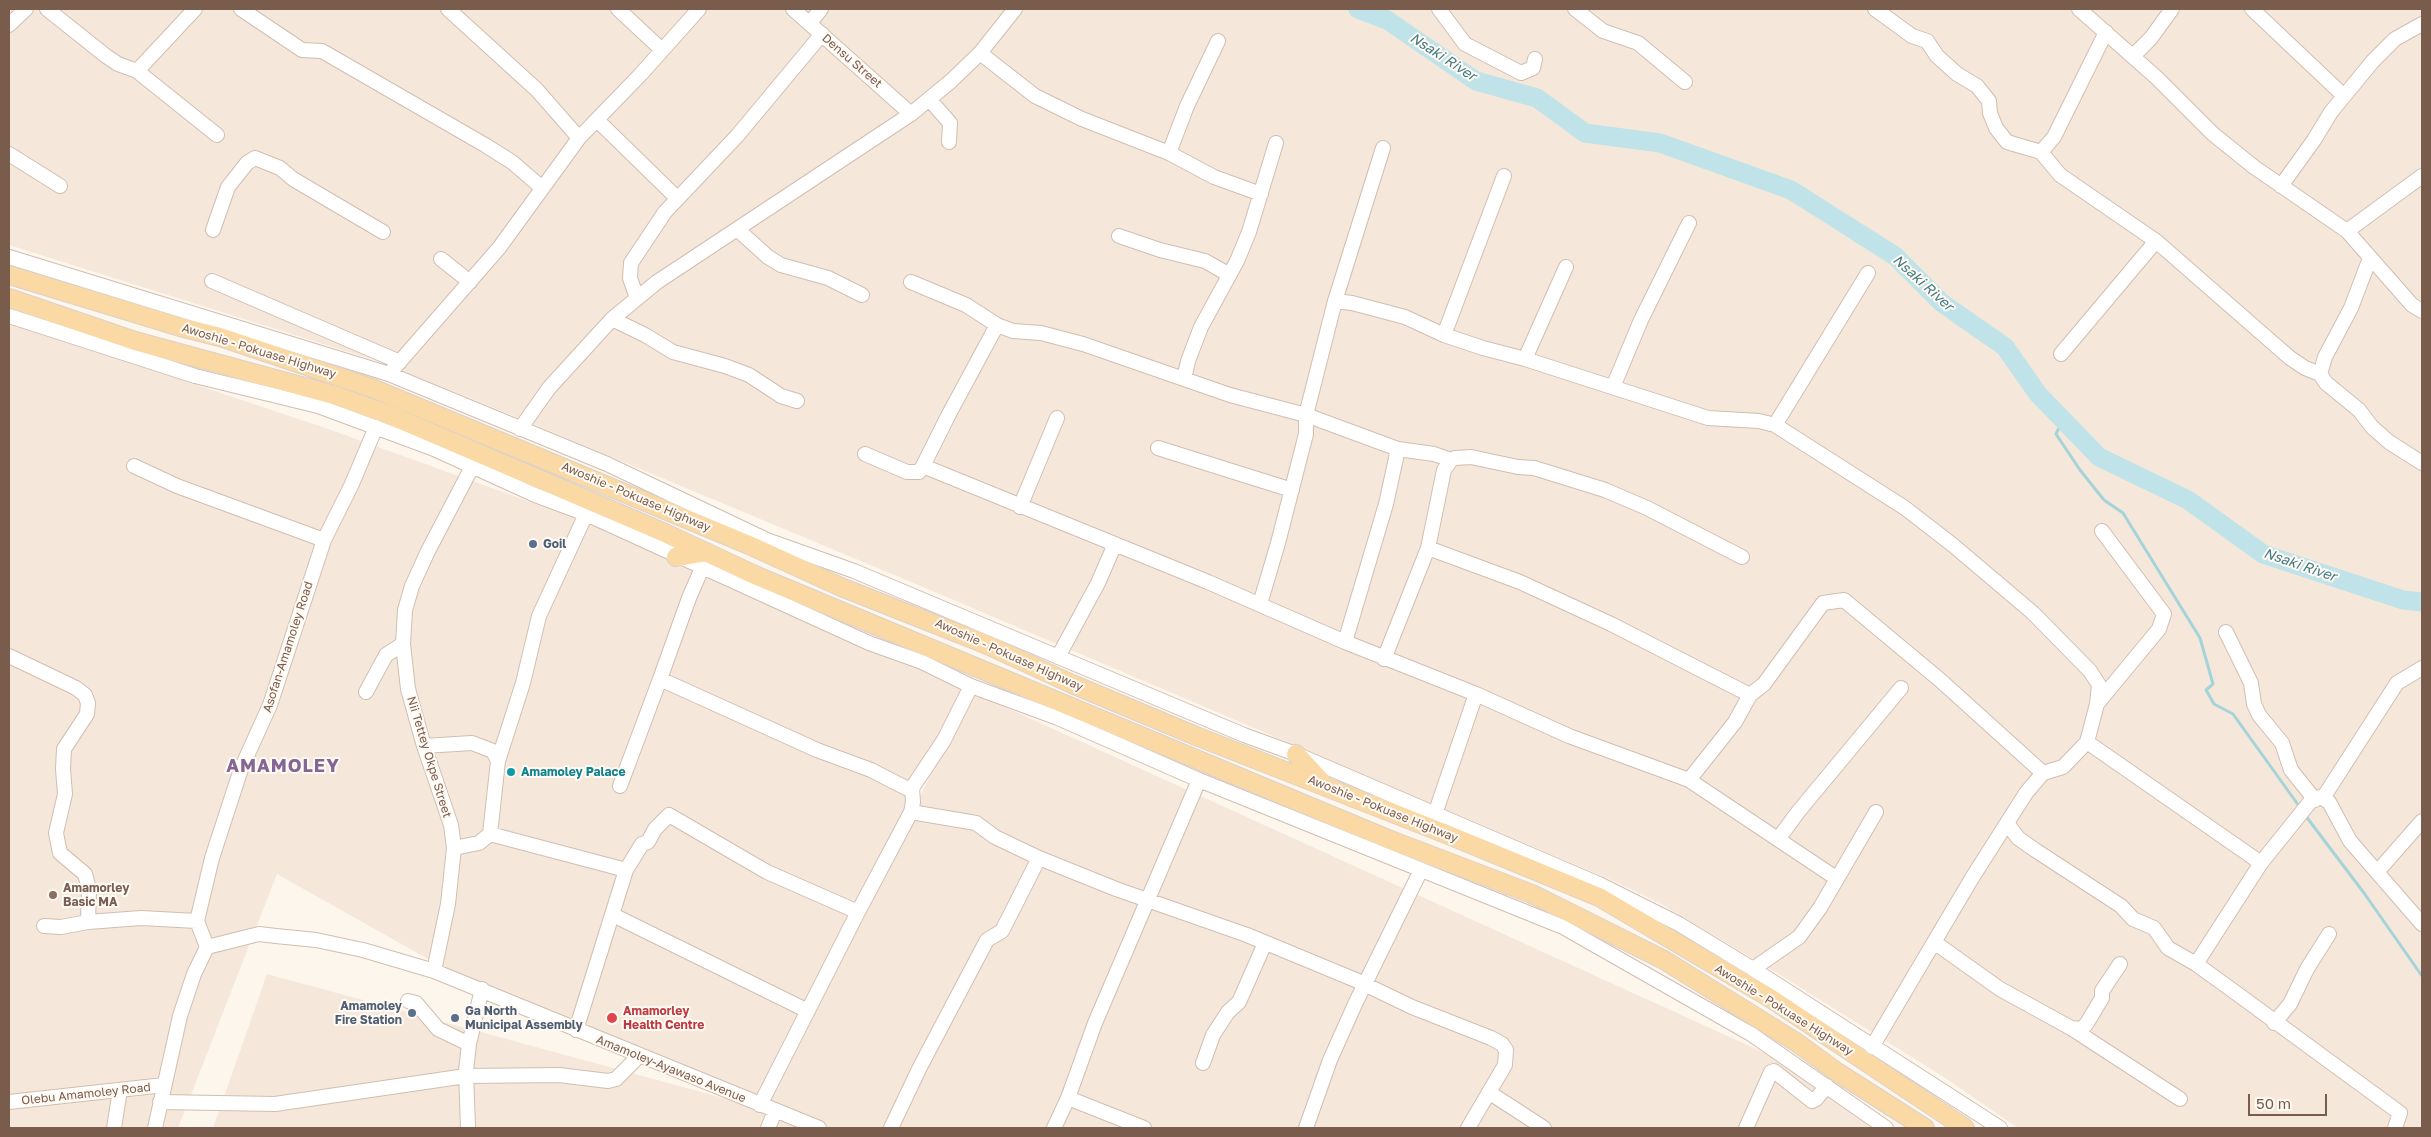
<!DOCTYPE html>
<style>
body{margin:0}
#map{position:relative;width:2431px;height:1137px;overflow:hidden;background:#fdf6ec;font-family:"Golos Text",sans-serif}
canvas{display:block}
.frame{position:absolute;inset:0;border:10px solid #7a5c4d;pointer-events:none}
.scale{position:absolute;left:2248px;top:1094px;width:79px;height:22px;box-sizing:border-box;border:2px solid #7a5c4d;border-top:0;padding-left:6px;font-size:15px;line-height:18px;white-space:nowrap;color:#7a5c4d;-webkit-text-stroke:4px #fffaf3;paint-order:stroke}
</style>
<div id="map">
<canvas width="2431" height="1137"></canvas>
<div class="frame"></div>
<div class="scale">50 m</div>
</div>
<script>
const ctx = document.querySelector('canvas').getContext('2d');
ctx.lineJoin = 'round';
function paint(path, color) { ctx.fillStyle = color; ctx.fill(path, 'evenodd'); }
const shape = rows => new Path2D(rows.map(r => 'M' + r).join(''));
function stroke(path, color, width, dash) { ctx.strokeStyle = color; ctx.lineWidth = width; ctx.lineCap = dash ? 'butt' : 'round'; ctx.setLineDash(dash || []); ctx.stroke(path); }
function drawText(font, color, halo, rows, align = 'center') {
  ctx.font = font + ' "Golos Text",sans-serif'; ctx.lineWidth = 4; ctx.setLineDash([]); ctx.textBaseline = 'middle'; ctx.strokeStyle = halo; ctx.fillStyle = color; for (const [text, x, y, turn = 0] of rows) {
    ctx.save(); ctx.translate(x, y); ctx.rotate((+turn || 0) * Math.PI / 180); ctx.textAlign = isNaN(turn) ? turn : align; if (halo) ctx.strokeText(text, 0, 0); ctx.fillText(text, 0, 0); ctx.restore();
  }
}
const residential = shape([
 [9,9,2422,9,2422,1128,2018,1128,1942,1076,1782,976,1663,905,1616,882,923,587,475,400,374,360,9,245],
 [9,322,331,430,636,540,966,690,763,1106,476,986,277,874,178,1128,9,1128],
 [970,691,1767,1054,1879,1128,213,1128,267,974,764,1109,864,915]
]);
const stream = shape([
 [2063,419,2056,434,2080,470,2104,500,2123,513,2200,638,2213,684,2206,690,2214,704,2233,714,2299,806],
 [2305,815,2364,893,2422,976]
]);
const river = shape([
 [1358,9,1387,20,1476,81,1537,98,1585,133,1660,143,1791,190,1895,256,1942,303,2005,347,2038,394,2099,457,2188,500,2263,554,2403,600,2422,602]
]);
const minor = shape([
 [47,9,106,56,118,64,137,71,217,135],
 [241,9,302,50,322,51,485,145,512,162,541,187],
 [448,9,537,90,579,138],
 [618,9,662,50],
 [793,9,911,114],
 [1439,9,1465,44,1521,73,1533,68,1535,59],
 [1575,9,1603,31,1638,43,1685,82],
 [1875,9,1912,36,1927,41,1937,56,1957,74,1977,86,1989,101,1990,113,1996,128,2007,142,2041,152,2060,175,2156,241,2290,358,2305,368,2320,374,2326,383,2359,410,2372,427,2389,442,2422,463],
 [2079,9,2157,78,2213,134,2254,167,2347,231,2412,305,2422,311],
 [2252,9,2344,96],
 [810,23,821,9],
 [9,25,26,9],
 [980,53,1035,96,1082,119,1169,153,1214,177,1261,194],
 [2133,56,2151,38,2172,9],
 [137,71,195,9],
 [929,99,950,123,949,142],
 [597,120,677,198],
 [2041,152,2054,137,2106,32],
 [1169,153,1187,106,1218,41],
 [9,154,60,186],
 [2281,186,2314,140,2331,112,2373,61,2395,39,2422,24],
 [213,230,228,187,247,163,255,158,280,168,293,179,383,232],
 [738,230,768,257,781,265,828,278,862,295],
 [2347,231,2422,176],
 [1119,236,1160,250,1205,261,1228,274],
 [9,257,389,374,607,464,767,540,854,571,1244,735,1296,754,1599,884,1679,924,1753,969,2000,1128],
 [441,259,470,282],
 [212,281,400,362],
 [911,282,966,305,997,325,1013,331,1041,333,1083,344,1230,395,1306,415,1398,449,1434,454,1451,460],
 [637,298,630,278,631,263,665,212,737,136,822,34],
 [1335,301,1352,303,1405,317,1444,335,1483,348,1525,359,1708,418,1759,421,1775,425,1905,508,1954,546,2033,613,2090,671,2099,685,2097,704,2087,742,2063,767,2043,773,2026,793,1972,878,1872,1047],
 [9,316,195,376,318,406,434,449,535,495,586,514,869,643,922,662,971,686,1058,718,1199,780,1563,927,1751,1034,1886,1128],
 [612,319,645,335,673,352,725,366,749,375,781,396,797,401],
 [1444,335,1504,176],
 [2061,354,2156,241],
 [1525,359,1566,267],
 [389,374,499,248,579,138,641,74,699,9],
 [2320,374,2325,357,2351,308,2370,258],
 [1184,379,1188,361,1201,327,1237,261,1249,232,1276,143],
 [1613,387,1641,320,1689,223],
 [1775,425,1868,273],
 [520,429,549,388,612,319,657,282,911,114,951,81,980,53,1015,9],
 [1158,448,1292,490],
 [865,454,907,472,919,472,923,466,1208,582,1345,642,1476,694,1569,736,1689,780,1836,878],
 [134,466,177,486,324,540],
 [923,466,949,414,997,325],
 [1020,507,1057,418],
 [1428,548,1520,582,1611,624,1750,695],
 [702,568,689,598,660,679,817,750,871,770,906,788,912,788],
 [1260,604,1278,543,1306,434,1306,415,1335,301,1383,148],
 [2226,632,2251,683,2254,704,2259,715,2282,743,2291,770,2315,800],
 [1345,642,1386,504,1398,449],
 [9,656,76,688,85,695,88,703,87,714,64,749,63,769,65,794,56,833,60,853,85,874,89,889,88,922],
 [1058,657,1098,583,1115,544],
 [1384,659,1428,548,1444,470,1451,460,1455,458,1471,457,1518,467,1534,468,1605,490,1647,508,1742,557],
 [366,692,386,655,403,644],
 [2097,704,2159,629,2164,614,2102,531],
 [2087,742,2261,863],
 [424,746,472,743,493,751,498,761,490,834,479,843,454,848],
 [498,761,523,683,539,616,586,514],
 [1689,780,1735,722,1750,695,1764,684,1823,603,1844,600,1940,680,2043,773],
 [620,786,660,679],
 [2323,798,2397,683,2422,668],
 [911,812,976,823,995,837,1039,858,1116,889,1247,935,1358,981,1412,1007,1491,1038,1502,1044,1506,1050,1505,1065,1468,1128],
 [1435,814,1476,694],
 [2007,823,2018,838,2035,850,2121,906,2133,919,2154,928,2168,948,2196,964,2232,990,2400,1113,2395,1128],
 [490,834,626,870],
 [1779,838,1798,812,1901,688],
 [2378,871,2422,821],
 [613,915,808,1011],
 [44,926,61,927,88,922,141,918,197,921],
 [1934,942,2000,989,2071,1028,2180,1099],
 [207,947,259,934,276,936,316,940,363,950,434,971,819,1128],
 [2196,964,2261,863,2310,802,2320,797,2329,802,2350,841,2422,924],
 [1753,969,1799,937,1820,908,1876,812],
 [434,971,448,904,454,848,451,825,424,746,408,689,403,644,405,610,412,586,428,551,472,467],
 [408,1001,416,1003,438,1029,469,1044],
 [2274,1023,2290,1004,2307,969,2329,934],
 [2071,1028,2082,1029,2087,1023,2102,998,2102,991,2120,964],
 [576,1030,626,870,642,844,648,842,655,829,669,815,767,872,858,912],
 [1203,1063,1213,1035,1228,1012,1239,1002,1265,943],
 [1490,1093,1544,1128],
 [1068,1098,1144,1128],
 [9,1102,164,1085],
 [160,1102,275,1104,466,1076,559,1075,608,1081,616,1079,639,1056],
 [760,1105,858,912,911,812,913,802,912,788,944,740,971,686],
 [114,1128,120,1090],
 [155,1128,180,1016,194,974,207,947,197,921,212,858,241,769,270,705,324,540,351,486,376,427],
 [468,1128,466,1071,469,1044,482,989],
 [768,1128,775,1111],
 [891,1128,920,1067,987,940,1002,931,1039,858],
 [1054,1128,1068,1098,1095,1023,1199,780],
 [1306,1128,1330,1060,1356,1002,1421,870],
 [1746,1128,1771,1072,1774,1071,1812,1101,1816,1099,1827,1086]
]);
const major = shape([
 [9,275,180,327,220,337,372,388,749,545,841,587,985,644,1072,684,1196,736,1446,834,1599,897,1770,998,1965,1128],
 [9,298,135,341,334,395,387,414,665,533,757,576,1388,839,1532,894,1664,960,1796,1042,1837,1072,1925,1128],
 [676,557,706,552],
 [1296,754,1321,781]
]);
const markers = [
 [533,544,5,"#5c6f8a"],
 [511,772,5,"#0f9aa8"],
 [53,895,5,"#8d6e63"],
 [412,1013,5,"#5c6f8a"],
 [455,1018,5,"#5c6f8a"],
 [612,1018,6,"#e0444e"]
];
const streetNames = [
 ["Densu Street",852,61,41],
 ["Awoshie - Pokuase Highway",259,351,17],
 ["Awoshie - Pokuase Highway",636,497,23],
 ["Asofan-Amamoley Road",288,647,-72],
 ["Awoshie - Pokuase Highway",1009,655,24],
 ["Nii Tettey Okpe Street",429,757,73],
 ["Awoshie - Pokuase Highway",1383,809,22],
 ["Awoshie - Pokuase Highway",1784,1010,32],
 ["Amamoley-Ayawaso Avenue",671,1069,22],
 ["Olebu Amamoley Road",86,1094,-6]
];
const serviceNames = [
 ["Goil",543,544],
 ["Amamoley",402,1006,"right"],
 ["Fire Station",402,1020,"right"],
 ["Ga North",465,1011],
 ["Municipal Assembly",465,1025]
];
const cultureNames = [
 ["Amamoley Palace",521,772]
];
const educationNames = [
 ["Amamorley",63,888],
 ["Basic MA",63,902]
];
const healthNames = [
 ["Amamorley",623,1011],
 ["Health Centre",623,1025]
];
const waterNames = [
 ["Nsaki River",1443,57,33],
 ["Nsaki River",1923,283,42],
 ["Nsaki River",2300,565,19]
];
const districtNames = [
 ["AMAMOLEY",283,766]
];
paint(residential, '#f5e8da');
stroke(stream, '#a5d3da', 3);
stroke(river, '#bfe3e8', 19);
stroke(minor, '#d1beb0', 16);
stroke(major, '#dad1cd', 20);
stroke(minor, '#fff', 14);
stroke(major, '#fbd9a5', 18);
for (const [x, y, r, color] of markers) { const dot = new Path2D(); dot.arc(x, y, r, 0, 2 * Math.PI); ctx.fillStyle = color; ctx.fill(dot); stroke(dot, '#fffaf3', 2); }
drawText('12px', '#7a5c4d', '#fffaf3', streetNames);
drawText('bold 12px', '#4e5e75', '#fffaf3', serviceNames, 'left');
drawText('bold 12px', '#0d838f', '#fffaf3', cultureNames, 'left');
drawText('bold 12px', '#785e54', '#fffaf3', educationNames, 'left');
drawText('bold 12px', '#be3a42', '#fffaf3', healthNames, 'left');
drawText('italic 14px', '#437c86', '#fffaf3', waterNames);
ctx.letterSpacing = '1px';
drawText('bold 18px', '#846695', '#fffaf3', districtNames);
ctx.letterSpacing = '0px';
</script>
